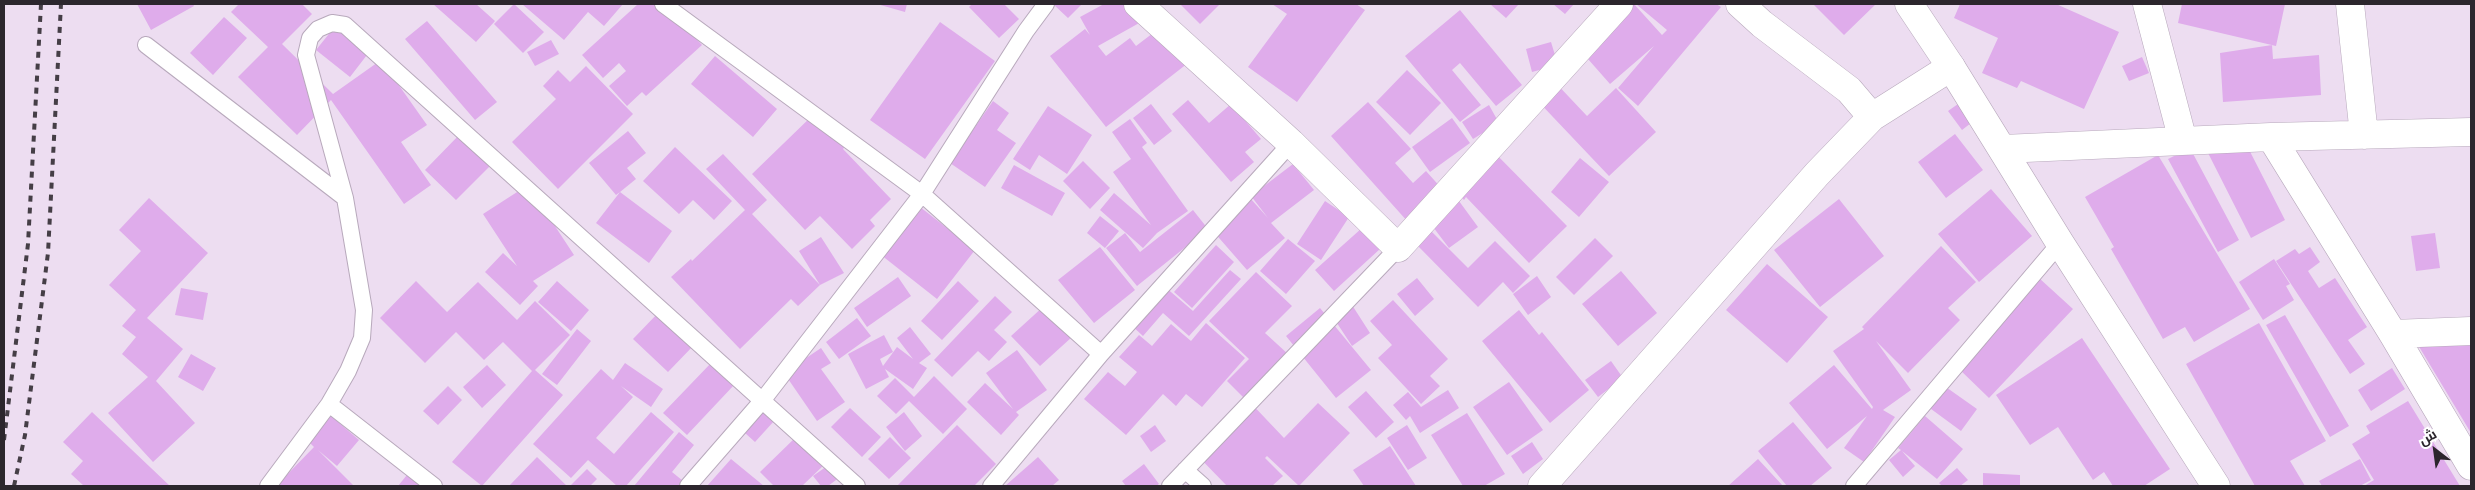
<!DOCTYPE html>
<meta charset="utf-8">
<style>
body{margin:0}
#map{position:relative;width:2475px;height:490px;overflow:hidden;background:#edddf1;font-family:"PT Sans",Cairo,sans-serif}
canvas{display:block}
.frame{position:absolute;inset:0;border:5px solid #2c262d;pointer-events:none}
.north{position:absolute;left:2410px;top:425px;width:50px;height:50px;-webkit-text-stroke:4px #fff;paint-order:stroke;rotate:330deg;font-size:14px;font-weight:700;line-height:20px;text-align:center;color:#2c262d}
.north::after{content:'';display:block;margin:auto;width:18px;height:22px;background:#2c262d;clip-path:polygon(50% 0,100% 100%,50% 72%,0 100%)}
</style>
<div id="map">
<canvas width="2475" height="490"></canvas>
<div class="frame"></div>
<div class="north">ش</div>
</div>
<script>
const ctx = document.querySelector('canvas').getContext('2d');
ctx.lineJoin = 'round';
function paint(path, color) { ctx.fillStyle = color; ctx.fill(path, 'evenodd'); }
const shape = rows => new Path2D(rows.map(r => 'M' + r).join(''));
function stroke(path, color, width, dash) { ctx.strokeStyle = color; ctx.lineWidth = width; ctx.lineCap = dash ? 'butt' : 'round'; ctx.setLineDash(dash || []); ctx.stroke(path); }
const building = shape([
 [137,4,193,4,194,6,151,30],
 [239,4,302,4,312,14,282,44,333,94,381,60,427,125,401,142,431,185,404,204,331,100,297,135,238,77,268,47,231,12],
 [433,4,476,4,495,21,476,42],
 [514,4,544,32,523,53,494,24],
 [522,4,623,4,604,26,588,12,564,40],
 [638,4,663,4,702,45,646,96,642,92,627,106,609,86,626,71,619,63,603,78,582,55],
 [877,4,907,4,905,12],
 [972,4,1004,4,1019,19,999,38,969,7],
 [1053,4,1082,4,1068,18],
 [1104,4,1130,4,1141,22,1098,46,1106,56,1130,38,1136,46,1161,27,1188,63,1106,127,1050,56,1085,29,1090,35,1080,17],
 [1180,4,1220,4,1200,24],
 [1272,4,1356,4,1365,10,1297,102,1248,67,1287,14],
 [1490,4,1519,4,1506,18],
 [1553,4,1574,4,1565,14],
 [1617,4,1634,4,1662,35,1667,30,1636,4,1716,4,1721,7,1638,106,1618,88,1654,46,1610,84,1573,42],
 [1813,4,1876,4,1844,35],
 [1960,4,2056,4,2119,32,2084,109,2021,81,2017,88,1982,73,1998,38,1954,18],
 [2182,4,2285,4,2276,46,2178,23],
 [1460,10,1522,85,1496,106,1460,63,1452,70,1481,105,1460,122,1405,56],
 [224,17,247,38,213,75,190,53],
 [427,21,497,102,475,120,405,39],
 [940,22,995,61,925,159,870,120],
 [336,25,370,51,350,77,316,50],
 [551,40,559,54,535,66,527,52],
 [1551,42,1558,65,1532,72,1526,49],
 [2272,45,2273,59,2319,55,2321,95,2223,102,2220,53],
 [715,56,777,109,753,137,691,84],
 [2142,57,2149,73,2129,81,2122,66],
 [586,66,633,114,558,189,512,142,556,99,543,86,558,70,570,82],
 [1407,70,1441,103,1410,135,1376,102],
 [1553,80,1587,116,1616,88,1656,132,1609,176,1534,97],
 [1188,100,1209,123,1231,104,1261,139,1245,152,1254,162,1231,182,1172,114],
 [993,101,1009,113,997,130,1016,143,985,187,950,163],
 [1368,102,1411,149,1395,163,1413,183,1426,171,1443,190,1408,222,1331,136],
 [1151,104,1172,131,1154,145,1133,118],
 [1958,104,1971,123,1962,130,1948,111],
 [1489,105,1499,123,1473,139,1462,122],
 [1048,106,1092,135,1067,174,1039,155,1030,170,1013,159],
 [815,113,846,145,843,149,891,199,870,220,875,226,852,249,820,216,805,230,752,174],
 [1452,118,1470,143,1430,172,1412,147],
 [1130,119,1147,143,1142,147,1188,211,1157,233,1143,248,1100,210,1114,193,1151,225,1113,172,1131,159,1112,132],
 [628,131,646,153,627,168,636,179,620,192,672,231,649,263,596,223,620,192,616,195,589,163],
 [2240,132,2285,220,2251,238,2206,149],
 [461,133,493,163,456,200,425,170],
 [1955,134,1983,170,1946,198,1918,162],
 [1488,146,1567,226,1529,263,1466,197,1464,200,1448,183],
 [675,147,732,201,714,220,693,200,679,214,643,181],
 [2190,148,2239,240,2218,252,2168,159],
 [723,154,767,200,752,214,820,285,799,251,821,237,844,273,820,285,798,306,791,299,740,349,671,277,691,259,692,261,745,210,706,169],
 [2158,155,2250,309,2194,342,2185,327,2163,339,2111,249,2114,247,2085,197],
 [1580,158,1609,182,1579,217,1551,192],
 [1083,161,1110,188,1090,209,1063,181],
 [1293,164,1314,190,1271,223,1285,238,1247,270,1213,231,1250,198,1268,218,1251,196],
 [1014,165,1065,193,1052,216,1001,188],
 [528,185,574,255,533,281,538,286,520,305,485,272,503,253,517,266,483,214],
 [1991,189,2032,236,1979,282,1938,234],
 [149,198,208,253,147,318,183,349,156,381,195,423,153,462,108,413,148,377,122,354,136,337,122,326,136,310,109,285,141,251,119,230],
 [1839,199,1884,256,1820,307,1774,250],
 [1325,201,1349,217,1321,260,1297,244],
 [1459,201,1478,227,1449,248,1430,223],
 [915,203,975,250,937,299,876,251],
 [1193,210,1208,229,1137,286,1106,248,1125,233,1140,252],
 [1100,216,1119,231,1105,248,1087,233],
 [1362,228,1380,249,1334,291,1315,270],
 [1431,231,1468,268,1495,241,1530,276,1513,293,1503,282,1478,307,1417,245],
 [2435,233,2440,268,2416,271,2411,236],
 [1595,238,1613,256,1574,295,1556,277],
 [1288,239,1315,261,1286,294,1260,271],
 [1216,245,1234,262,1192,308,1174,292],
 [1941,246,1976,282,1948,308,1960,320,1908,373,1876,341,1911,390,1883,410,1895,417,1864,462,1844,448,1867,416,1827,449,1789,403,1834,365,1872,409,1873,407,1833,351,1864,329,1862,327],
 [1100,247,1135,290,1094,323,1058,280],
 [2310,247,2320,262,2308,271,2319,288,2335,278,2367,327,2348,340,2365,364,2350,374,2276,261,2295,249,2299,254],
 [2274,259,2290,284,2286,286,2294,300,2263,320,2239,282],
 [1767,264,1828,317,1787,363,1726,310],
 [1230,270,1241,279,1189,336,1163,313,1143,336,1130,324,1164,286,1193,311],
 [1621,271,1657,313,1618,346,1582,304],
 [1256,272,1292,306,1265,333,1288,354,1245,399,1227,381,1249,359,1209,321],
 [1537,276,1551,297,1528,315,1513,294],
 [898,277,911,296,867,327,854,308],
 [1417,278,1434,299,1415,316,1397,294],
 [2039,278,2073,309,1989,398,1956,366],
 [416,281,447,312,478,282,517,320,535,301,570,335,535,370,563,395,482,486,452,462,532,371,503,342,484,360,456,332,425,363,380,318],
 [557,281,589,310,571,331,538,302],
 [958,281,979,301,942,340,921,321],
 [181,288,208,293,203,320,175,315],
 [995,296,1012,312,994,330,1007,342,989,361,978,351,952,377,934,360],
 [1393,300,1448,359,1430,376,1440,386,1421,404,1378,358,1392,345,1370,321],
 [1352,305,1370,333,1352,346,1333,317],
 [1044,306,1072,337,1040,366,1011,336],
 [1320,308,1371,370,1336,398,1286,336],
 [1519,310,1539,335,1542,332,1589,390,1550,423,1482,341],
 [660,311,695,344,668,372,633,339],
 [2285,315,2349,426,2330,437,2266,325],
 [857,318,871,336,839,359,826,342],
 [1206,323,1245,358,1202,407,1186,394,1176,406,1163,394,1126,435,1084,399,1108,372,1125,386,1137,372,1119,357,1139,335,1152,346,1171,324,1191,341],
 [2259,323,2326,441,2290,461,2305,486,2255,486,2186,364],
 [910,327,931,354,919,363,927,368,913,389,885,369,889,377,866,389,848,354,884,335,893,352,880,359,883,366,897,347,913,359,897,338],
 [577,329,591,341,557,385,542,374],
 [2471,334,2471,433,2412,335],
 [2082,338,2170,469,2144,486,2113,486,2104,472,2093,480,2058,427,2030,445,1996,395],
 [821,348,831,363,821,369,845,402,817,421,784,373],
 [1017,350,1047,390,1016,412,1019,415,1001,435,967,402,985,383,1013,409,986,373],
 [191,354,216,368,203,391,178,377],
 [1611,361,1623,378,1598,397,1585,380],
 [712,362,735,384,687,435,663,413],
 [625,363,663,389,651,407,621,386,633,397,596,438,614,454,651,412,674,432,626,486,617,486,588,460,571,478,533,444,601,369,613,380],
 [487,365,506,385,482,408,463,387],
 [2392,368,2405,389,2371,411,2358,390],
 [934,376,967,409,943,434,909,401,896,414,877,396,895,378,914,397],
 [1509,382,1543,430,1507,455,1473,407],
 [1943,385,1977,409,1961,431,1927,406],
 [448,386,462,400,438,425,423,411],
 [1448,390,1459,408,1420,433,1410,416,1406,420,1393,405,1408,392,1421,407],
 [1366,391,1394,422,1376,438,1348,407],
 [1247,399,1284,438,1318,403,1350,433,1299,486,1267,456,1265,458,1283,476,1272,486,1227,486,1193,451],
 [2408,401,2460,486,2364,486,2374,480,2352,444,2370,433,2366,426],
 [850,408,881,437,862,457,831,427],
 [764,411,775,420,755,442,745,433],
 [92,412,170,486,84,486,71,474,83,461,63,442],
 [904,412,922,436,905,451,886,427],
 [1467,413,1505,474,1484,486,1463,486,1431,435],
 [331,416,359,440,337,466,318,450,354,486,276,486,314,447,309,442],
 [1925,416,1963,449,1937,479,1902,451,1915,466,1903,477,1889,460,1901,450,1898,448],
 [1793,422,1832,468,1810,486,1787,486,1758,451],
 [957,425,996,464,974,486,897,486],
 [1155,425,1166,441,1151,452,1140,436],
 [1407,425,1427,458,1408,470,1387,438],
 [679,432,694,445,672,472,688,485,634,486],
 [797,436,825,464,802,486,774,486,760,472],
 [890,437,911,458,889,479,868,459],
 [1532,442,1543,459,1523,474,1511,456],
 [1390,446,1416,486,1364,486,1353,470],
 [537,457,567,486,509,486],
 [1038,457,1059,480,1052,486,1005,486],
 [731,459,764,486,707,486],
 [1758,459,1783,486,1728,486],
 [2360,459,2371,480,2360,486,2322,486,2319,481],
 [830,464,840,477,828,486,821,486,813,476],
 [1144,464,1159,484,1156,486,1126,486,1122,481],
 [1957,468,1968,480,1960,486,1942,486,1939,483],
 [587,469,597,479,590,486,570,486],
 [411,470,429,486,398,486],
 [1983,473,2020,475,2020,486,1983,486]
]);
const lane = shape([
 [663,4,922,194,1101,354],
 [146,45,345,198],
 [329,404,434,486],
 [1185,470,1203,486],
 [268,486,329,404,348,371,362,338,364,310,345,198,306,55,310,38,318,29,332,23,345,25,857,486],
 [688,486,762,401,922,194,1026,31,1046,4],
 [991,486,1101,354,1291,143],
 [1170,486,1398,248],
 [1854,486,2060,243]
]);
const street = shape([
 [1138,4,1291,143,1398,248,1619,4],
 [1740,4,1762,24,1849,90,1872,117],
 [2147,4,2183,141],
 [2350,4,2364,135],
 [2271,137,2393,334,2471,466],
 [2003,149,2271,137,2471,132],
 [2393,334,2471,331],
 [1542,486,1817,174,1872,117,1951,67]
]);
const secondary = shape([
 [1909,4,1951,67,2060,243,2216,486]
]);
const rail = shape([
 [4,440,28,244,41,4],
 [14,486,25,435,48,253,61,4]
]);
paint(building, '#dfaceb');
stroke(lane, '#b8a9bc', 18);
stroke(street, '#b8a9bc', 29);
stroke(secondary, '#b8a9bc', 29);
stroke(lane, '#fff', 16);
stroke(street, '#fff', 28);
stroke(secondary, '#fff', 28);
stroke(rail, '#453e46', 4, [6, 6]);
</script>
